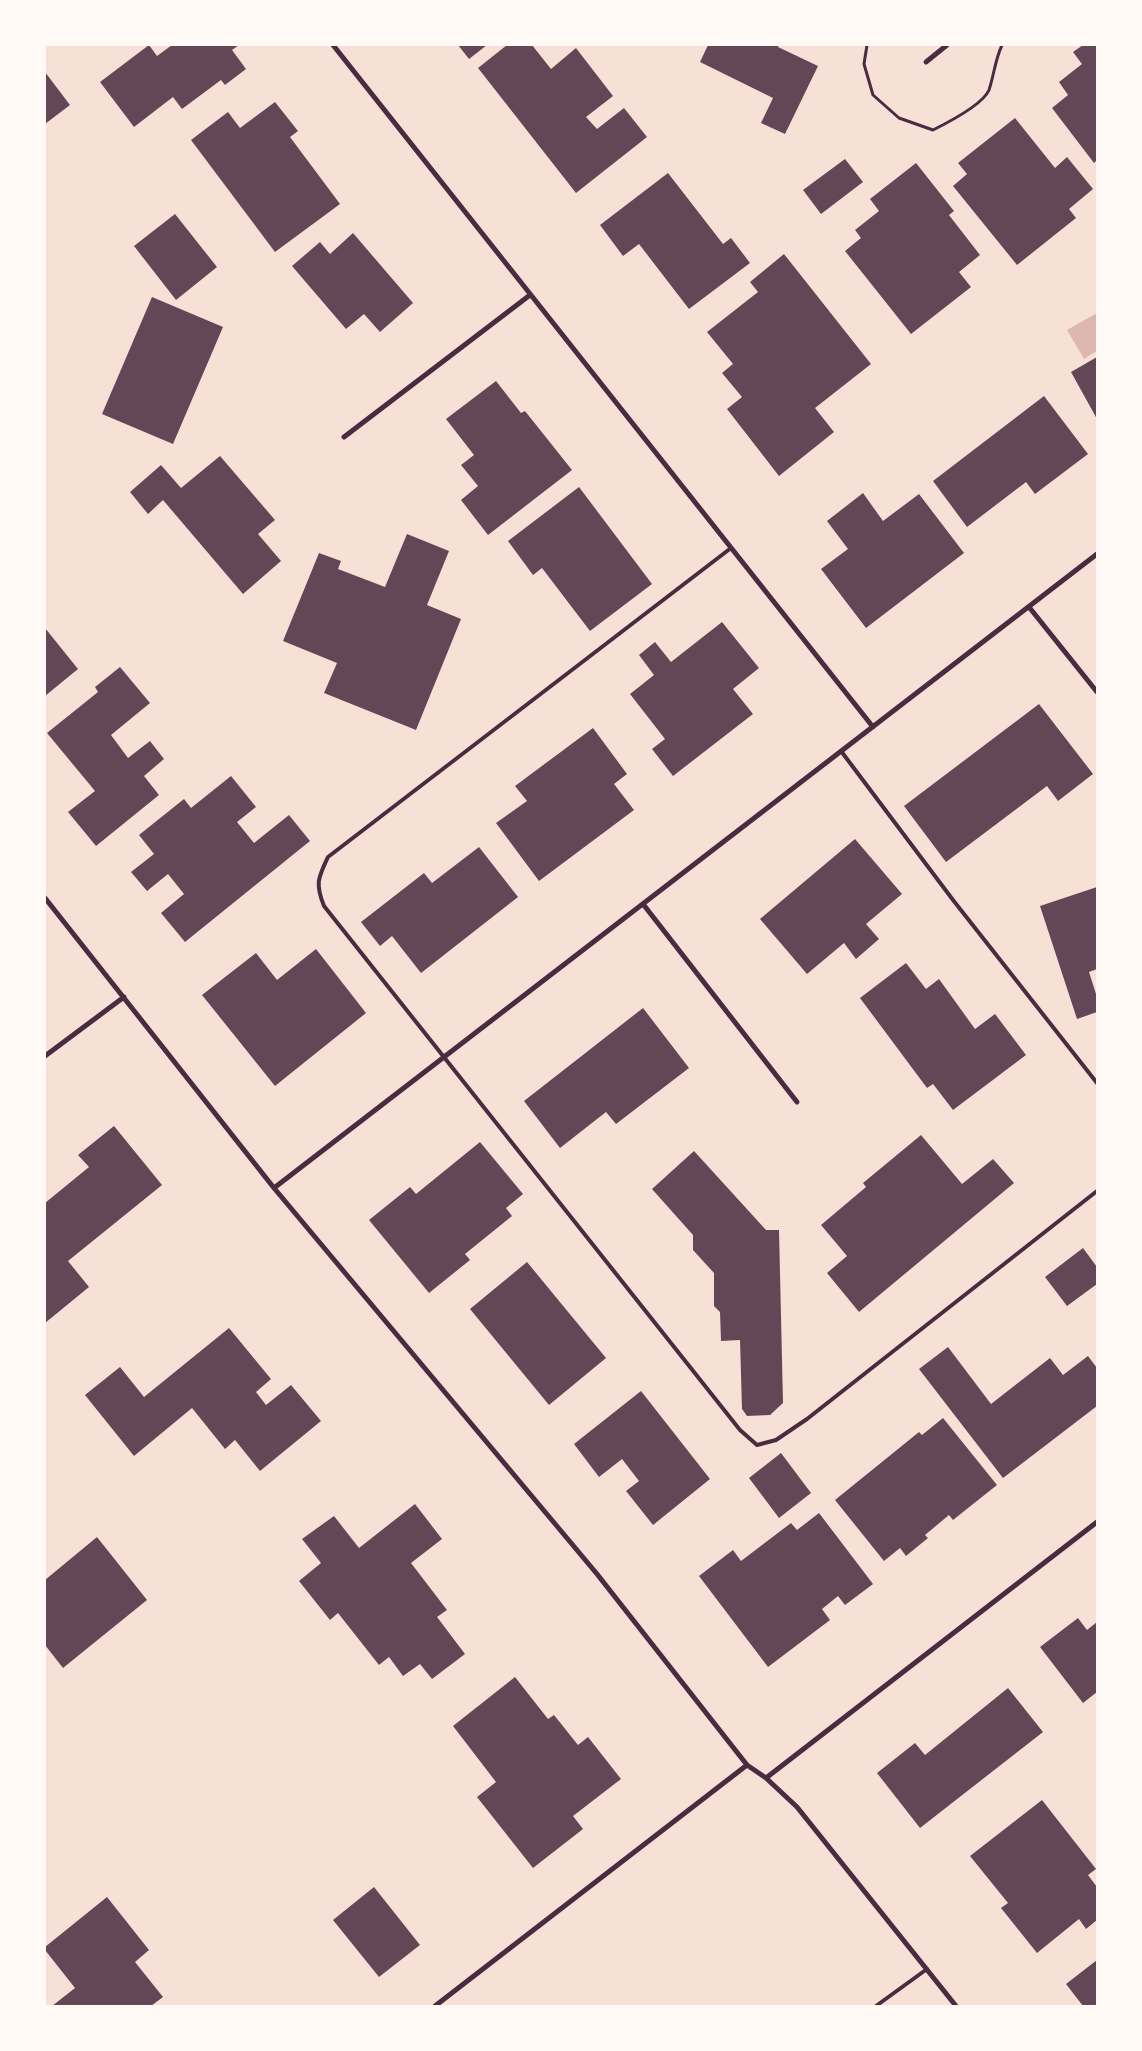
<!DOCTYPE html>
<style>
body{margin:0}
#map{position:relative;width:1142px;height:2051px;overflow:hidden;background:#f7e1d7;font-family:"Nunito Sans",sans-serif}
canvas{display:block}
.frame{position:absolute;inset:0;border:46px solid #fffaf5;pointer-events:none}
</style>
<div id="map">
<canvas width="1142" height="2051"></canvas>
<div class="frame"></div>
</div>
<script>
const ctx = document.querySelector('canvas').getContext('2d');
ctx.lineJoin = 'round';
function paint(path, color) { ctx.fillStyle = color; ctx.fill(path, 'evenodd'); }
function trace(path, color, width, dash) { ctx.strokeStyle = color; ctx.lineWidth = width; ctx.lineCap = dash ? 'butt' : 'round'; ctx.setLineDash(dash || []); ctx.stroke(path); }
const water = new Path2D(`
 M1097 313V351L1084 359 1067 330Z`);
const building = new Path2D(`
 M149 45 157 56 172 45H239L232 50 246 69 225 85 221 80 182 109 173 97 134 127 100 82Z
 M458 45H487L469 59Z
 M507 45H532L551 69 576 48 613 96 586 117 597 129 624 108 647 137 576 193 478 68Z
 M708 45H779L778 47 818 66 785 134 761 123 773 98 700 62Z
 M1083 45H1097V160L1094 163 1052 108 1068 95 1059 82 1082 64 1073 52Z
 M45 72 70 105 45 124Z
 M275 102 298 131 290 137 340 204 275 252 191 140 228 112 240 128Z
 M1015 118 1055 168 1067 157 1093 189 1069 209 1076 218 1017 265 953 186 967 174 958 163Z
 M845 159 863 182 821 214 803 190Z
 M916 163 954 211 949 215 980 255 959 272 971 287 911 334 845 251 861 238 855 230 879 211 870 199Z
 M668 173 723 244 731 238 750 263 689 309 639 244 623 256 600 225Z
 M175 214 217 267 176 300 134 246Z
 M353 233 413 303 380 332 364 314 346 329 292 266 320 242 330 254Z
 M784 254 871 364 815 408 834 432 779 476 727 409 742 397 722 373 733 364 707 332 758 292 750 282Z
 M152 297 223 327 173 444 102 414Z
 M1097 357V419L1071 372Z
 M496 381 521 413 525 411 572 470 488 535 461 500 478 486 461 465 474 455 446 419Z
 M1044 396 1088 454 1035 494 1026 482 967 527 933 481Z
 M220 456 275 520 258 534 281 561 243 594 163 500 148 514 130 492 161 465 181 488Z
 M579 487 652 584 590 631 542 568 533 575 508 541Z
 M863 493 883 521 919 494 964 553 866 628 821 569 848 549 827 521Z
 M407 534 449 551 427 605 461 619 416 730 324 693 337 663 283 641 319 553 341 561 338 569 385 587Z
 M722 622 759 668 733 689 753 714 673 776 652 749 665 739 630 694 654 675 639 655 655 642 671 662Z
 M45 628 78 669 45 696Z
 M120 667 150 703 111 735 128 758 150 741 164 759 144 776 159 795 96 846 68 812 95 791 47 733 98 692 95 687Z
 M1039 704 1093 774 1058 801 1047 786 946 862 904 806Z
 M593 728 627 774 614 784 634 810 539 881 496 823 527 801 515 786Z
 M231 776 256 807 237 822 254 843 289 815 310 841 185 942 161 913 184 894 168 874 147 891 131 872 154 854 139 835 184 799 191 808Z
 M855 839 902 894 866 924 879 939 856 959 844 943 807 974 760 919Z
 M479 847 518 897 421 973 392 936 380 946 361 922 424 873 432 883Z
 M1097 887V969L1089 972 1097 997V1012L1077 1019 1040 906Z
 M316 949 366 1013 275 1086 202 995 256 953 277 980Z
 M906 963 926 989 939 979 975 1029 995 1014 1026 1055 953 1110 933 1084 927 1088 860 998Z
 M643 1008 689 1068 616 1124 606 1112 560 1148 524 1101Z
 M114 1126 162 1185 68 1261 89 1287 45 1323V1203L89 1167 78 1155Z
 M921 1135 962 1184 993 1159 1014 1183 859 1312 827 1273 847 1256 821 1225 866 1187 863 1183Z
 M480 1142 523 1194 506 1208 512 1216 465 1254 470 1260 429 1293 369 1220 410 1187 416 1194Z
 M694 1151 766 1230H779L783 1403 770 1415 747 1416 742 1409 740 1340 721 1341 720 1312 714 1306V1273L693 1250V1235L652 1189Z
 M1083 1248 1097 1267V1284L1067 1306 1045 1277Z
 M527 1262 606 1358 549 1405 470 1309Z
 M229 1328 271 1379 256 1392 266 1405 291 1385 321 1421 260 1471 235 1440 225 1449 192 1408 134 1456 85 1395 120 1367 144 1397Z
 M948 1347 991 1404 1050 1358 1063 1375 1088 1356 1097 1368V1406L1003 1478 919 1369Z
 M641 1391 710 1479 653 1525 626 1491 639 1481 622 1459 599 1477 574 1444Z
 M943 1418 997 1485 953 1520 949 1515 925 1535 928 1538 906 1556 900 1548 884 1561 835 1500 919 1432 922 1435Z
 M781 1453 811 1493 779 1518 749 1478Z
 M415 1504 442 1539 411 1563 447 1610 437 1617 465 1654 432 1679 420 1664 403 1676 389 1657 379 1665 338 1613 330 1620 299 1581 321 1563 302 1539 334 1516 359 1548Z
 M819 1513 873 1584 845 1605 838 1596 822 1609 830 1620 768 1667 699 1576 733 1550 741 1561 791 1523 797 1530Z
 M97 1537 147 1600 63 1668 45 1645V1580Z
 M1078 1618 1087 1630 1097 1622V1692L1083 1703 1040 1647Z
 M515 1677 548 1719 554 1715 578 1745 588 1737 621 1779 573 1816 583 1829 533 1868 477 1797 496 1782 453 1726Z
 M1008 1688 1043 1732 920 1828 877 1773 915 1743 925 1755Z
 M1042 1800 1096 1869 1088 1875 1097 1887V1920L1086 1929 1079 1919 1037 1953 1001 1908 1008 1903 970 1856Z
 M374 1887 420 1945 379 1977 333 1920Z
 M107 1897 149 1950 135 1962 163 1997 151 2006H52L75 1988 45 1950V1947Z
 M1097 1960V2006H1083L1066 1984Z`);
const path = new Path2D(`
 M867 45 864 64 873 95 899 118 933 130C947 123 983 104 989 90 994 75 995 60 1002 45`);
const service = new Path2D(`
 M731 548 328 857C318 878 315 884 324 906L740 1430 757 1445 776 1440 807 1419 1097 1191
 M841 751 953 900 1097 1083
 M876 2006 927 1969`);
const minor = new Path2D(`
 M333 45 873 727
 M926 62 947 45
 M344 437 530 295
 M1029 607 1097 692
 M45 898 274 1188 597 1574 747 1765 766 1778 797 1807 956 2006
 M643 904 797 1102
 M45 1056 124 997
 M274 1188 1097 554
 M766 1778 1097 1522
 M435 2006 747 1765`);
paint(water, '#dcb8b0');
paint(building, '#644757');
trace(path, '#4a2c40', 3);
trace(service, '#4a2c40', 4);
trace(minor, '#4a2c40', 5);
</script>
